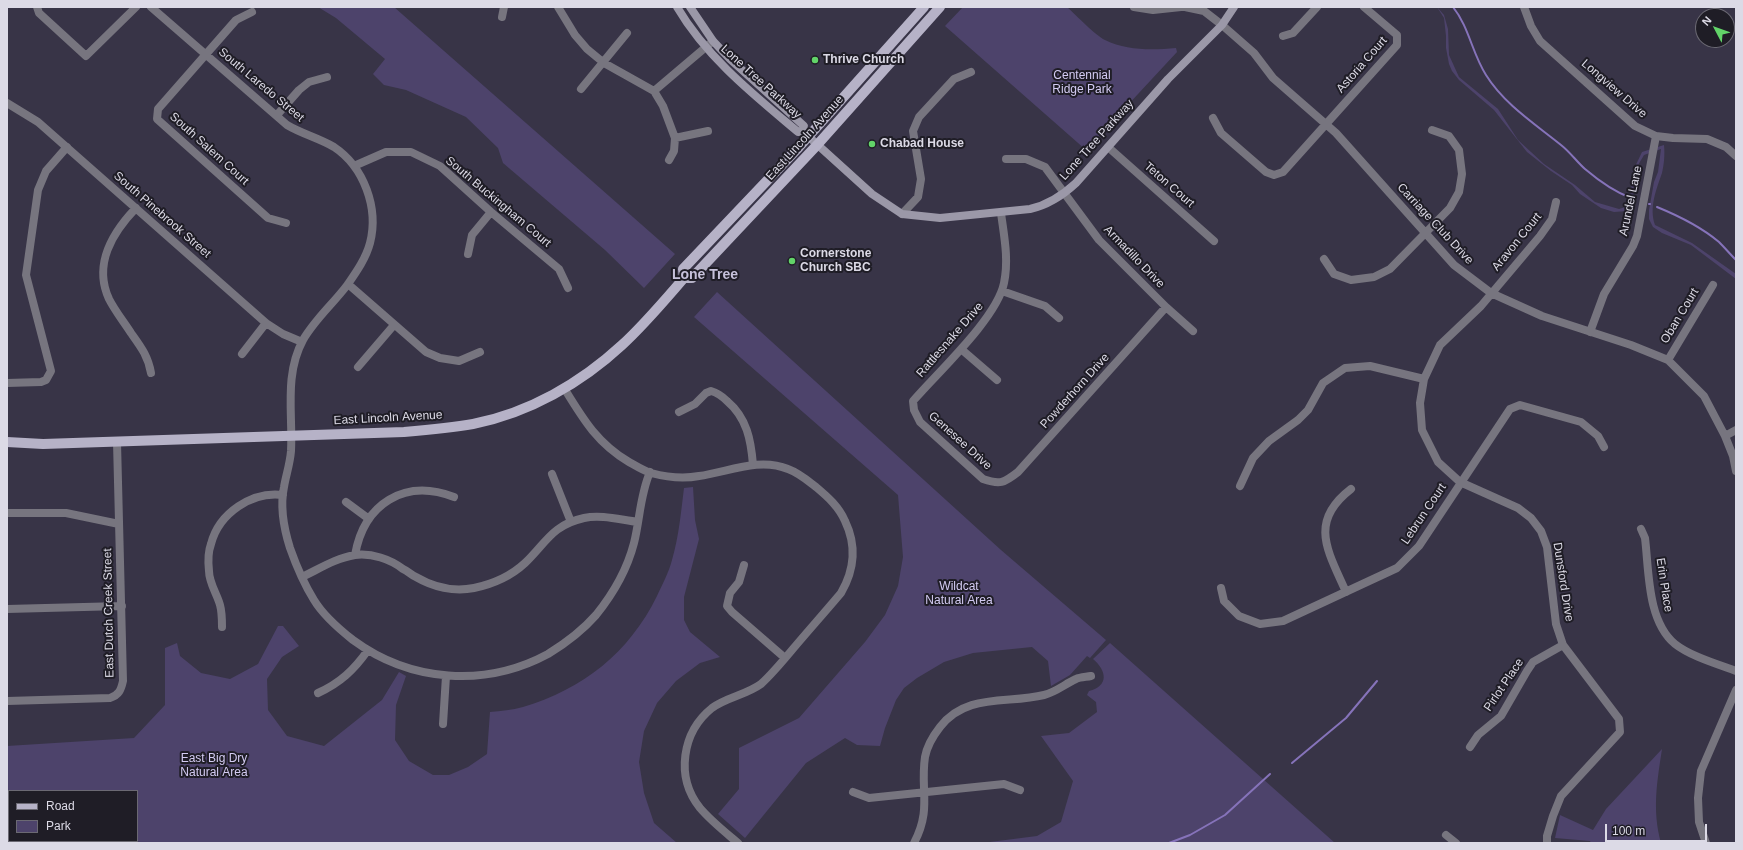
<!DOCTYPE html>
<style>
body{margin:0}
#map{position:relative;width:1743px;height:850px;overflow:hidden;background:#383447;font-family:Helvetica,sans-serif}
canvas{display:block}
.frame{position:absolute;inset:0;border:8px solid #dcdae6;pointer-events:none}
.legend{position:absolute;left:8px;top:790px;width:130px;height:52px;box-sizing:border-box;background:#1f1d26;border:1px solid #6b6973;margin:0;padding:5px 7px;list-style:none;font-size:12px;color:#dcdae6}
.legend li{display:flex;align-items:center;gap:8px;height:20px}
.legend b{width:20px;border:1px solid #6b6973}
.north{position:absolute;left:1695px;top:8px;width:40px;height:40px;box-sizing:border-box;background:#1f1d26;border:1px solid #6b6973;border-radius:50%;rotate:311deg;font-size:11px;font-weight:700;line-height:16px;text-align:center;color:#dcdae6}
.north::after{content:'';display:block;margin:auto;width:14px;height:18px;background:#62d469;clip-path:polygon(50% 0,100% 100%,50% 72%,0 100%)}
.scale{position:absolute;left:1605px;top:824px;width:102px;height:18px;box-sizing:border-box;border:2px solid #dcdae6;border-top:0;padding-left:5px;font-size:12px;line-height:14px;white-space:nowrap;color:#dcdae6;-webkit-text-stroke:3px #1f1d26;paint-order:stroke}
</style>
<div id="map">
<canvas width="1743" height="850"></canvas>
<div class="frame"></div>
<ul class="legend">
<li><b style="height:5px;background:#b6b2c7"></b>Road</li>
<li><b style="height:11px;background:#4d436b"></b>Park</li>
</ul>
<div class="north">N</div>
<div class="scale">100 m</div>
</div>
<script>
const ctx = document.querySelector('canvas').getContext('2d');
ctx.lineJoin = 'round';
function paint(path, color) { ctx.fillStyle = color; ctx.fill(path, 'evenodd'); }
function trace(path, color, width, dash) { ctx.strokeStyle = color; ctx.lineWidth = width; ctx.lineCap = dash ? 'butt' : 'round'; ctx.setLineDash(dash || []); ctx.stroke(path); }
function label(font, color, halo, rows, align = 'center') {
  ctx.font = font + ' Helvetica,sans-serif'; ctx.lineWidth = 4; ctx.setLineDash([]); ctx.textBaseline = 'middle'; ctx.strokeStyle = halo; ctx.fillStyle = color; for (const [text, x, y, turn = 0] of rows) {
    ctx.save(); ctx.translate(x, y); ctx.rotate((+turn || 0) * Math.PI / 180); ctx.textAlign = isNaN(turn) ? turn : align; if (halo) ctx.strokeText(text, 0, 0); ctx.fillText(text, 0, 0); ctx.restore();
  }
}
const green = new Path2D(`
 M318 7H394L675 254 644 288 605 250 503 163 498 148 466 117 406 90 384 85 373 74 385 59 336 18Z
 M963 7H1067C1077 16 1095 35 1105 40 1127 51 1153 50 1176 48L1177 52 1086 150 945 26Z
 M1437 7 1444 15 1448 29 1449 55 1459 77 1498 109 1518 140 1544 164 1575 185 1595 202 1619 209 1629 206 1631 201 1632 173 1642 152 1664 145C1665 154 1664 165 1662 173 1656 190 1649 208 1655 225L1692 243 1736 274V279L1691 245 1662 233 1653 227 1649 219V210L1654 182 1658 172 1661 149 1644 155C1640 162 1635 169 1634 178 1632 193 1637 198 1627 211L1614 212 1601 208 1580 194 1572 185 1551 171 1527 152 1494 110 1459 80 1452 71 1449 64 1446 48V36L1444 18Z
 M717 292 1001 550 1106 640 1090 658 1087 656 1070 675 1051 686 1048 661 1032 647 973 653 944 662 917 678 904 688 896 700 885 728 880 746 857 745 845 738 806 763 745 838 718 814 739 789V748L799 718 865 642 885 615 898 586 903 557 898 495 694 317Z
 M693 487 695 520 699 539 684 597V620L690 632 720 657 700 663 676 681 657 703 644 731 639 762 644 793 654 823 677 843H7V746L134 738 165 705V648L177 643 180 656 201 673 230 679 258 664 278 626H283L299 646 282 657 267 679 268 710 287 736 324 746 382 700 399 672 406 676 396 705 395 740 409 761 433 775H449L468 767 487 754 490 712C501 711 512 710 523 707 583 689 629 653 657 596 662 585 669 572 672 560 679 536 681 512 684 488ZM9 791H137V841H9Z
 M1110 643 1335 843H982L1037 836 1061 822 1073 781 1041 736 1069 733 1097 712 1096 702 1087 695 1089 691C1109 686 1107 671 1093 659Z
 M1662 749C1657 782 1652 810 1661 843H1591L1590 841 1555 838 1560 815 1593 830 1606 809Z`);
const stream = new Path2D(`
 M1453 7C1469 27 1472 53 1486 75 1504 104 1535 124 1561 145 1570 152 1577 162 1585 169 1598 180 1615 192 1631 198
 M1649 204H1650
 M1657 207C1679 216 1700 226 1719 242 1725 248 1730 254 1736 260
 M1292 763 1346 718 1377 681
 M1169 843 1190 835 1225 815 1270 774`);
const street = new Path2D(`
 M37 7 39 13 86 56 136 7
 M151 7 287 125C302 134 319 138 334 147 364 167 379 208 370 243 366 258 357 271 348 284 334 303 315 319 303 340 284 375 293 414 291 451 290 464 286 475 284 487 280 506 284 529 290 548 296 565 304 584 314 600 323 615 339 629 353 640 410 682 485 688 548 654 566 643 582 631 596 615 613 594 627 570 634 543 640 519 640 495 650 472
 M558 7 575 35 587 49 604 63 654 91 663 106 675 138 674 151 669 160
 M1134 7 1153 10 1181 7
 M1185 7 1204 11 1222 25 1254 53 1273 78 1336 133 1454 265 1491 293 1542 316 1631 345 1668 360 1704 396 1725 436 1733 456 1736 471
 M1524 7 1531 26 1540 41 1635 126 1656 136 1673 138 1707 139 1726 147 1736 156
 M252 12 236 20 158 109 157 119 268 218 286 223
 M502 17 504 7
 M1283 36 1293 33 1317 7
 M581 89 627 33
 M654 91 713 41
 M7 103 38 122 266 323 283 334 302 342
 M277 115 299 90 309 82 327 77
 M1213 118 1221 133 1266 172 1274 175 1283 172 1397 45V35L1364 7
 M675 138 708 131
 M1108 147 1214 241
 M1006 159H1026L1045 167 1099 240 1166 307 1193 331
 M354 166 386 152H411L440 166 491 212 559 269 568 288
 M136 208C112 233 93 264 109 299 115 311 124 322 131 333 141 347 148 356 151 373
 M1001 213C1004 236 1009 259 1004 283 997 318 938 372 913 401L914 410 920 422 983 479C1000 485 1004 483 1018 472L1166 307
 M902 214 918 197 921 179 913 131 919 117 954 79 971 72
 M468 254 472 235 491 212
 M1324 259 1334 274 1351 280 1374 277 1390 269 1450 208 1459 192 1462 174 1459 150 1449 136 1432 130
 M348 284 426 352 440 358 459 361 480 352
 M1002 291 1045 306 1059 318
 M1590 332 1604 294 1633 246 1637 236 1656 136
 M961 349 997 380
 M242 354 266 323
 M1668 360 1713 285
 M358 367 394 325
 M7 383 41 382 46 380 51 371 26 275 38 190 46 171 67 147
 M564 388C583 419 597 443 629 462 636 466 644 471 651 473 666 477 684 479 699 476 728 472 759 457 788 469 799 473 807 480 816 487 828 497 839 507 845 521 857 546 855 569 841 593 825 612 808 631 792 650 782 662 772 674 761 684 746 695 727 697 712 708 682 732 675 777 700 808 711 821 725 832 738 843
 M679 412 695 404 706 393 711 391C718 393 722 396 727 401 747 418 751 440 753 465
 M1725 436 1736 430
 M552 474 571 522
 M1240 486 1253 458 1269 441 1298 420 1308 410 1323 383 1345 368 1370 366 1424 379
 M346 502 369 519
 M7 513H66L119 524
 M1641 529 1645 538C1649 570 1647 621 1675 644 1690 656 1717 664 1736 671
 M355 555C364 504 404 478 454 497
 M744 565 739 582 730 593 727 606 732 612 785 658
 M302 577C319 569 336 558 355 555 372 553 390 559 403 569 408 571 411 575 416 577 433 587 454 592 474 588 493 584 511 576 525 563 546 543 552 525 584 518 601 514 621 520 638 522
 M1221 588 1224 601 1239 616 1260 624 1283 621 1397 568 1419 546 1510 409 1520 405 1581 422 1598 436 1604 447
 M1346 592C1328 551 1308 522 1351 489
 M7 609 122 606
 M222 627C222 620 222 612 220 605 217 594 209 583 209 571 208 562 208 552 211 544 219 513 252 491 283 495
 M318 693C340 683 354 670 368 650
 M7 701 110 698C119 695 121 690 123 681L117 442
 M443 724 446 676
 M1470 747 1478 735 1501 716 1527 671 1533 662 1563 645
 M853 792 869 798 1004 784 1020 790
 M1446 835 1456 843
 M914 843C932 809 920 790 925 757 927 746 933 736 940 727 966 693 1007 704 1044 695 1056 692 1065 684 1076 679 1080 677 1086 677 1091 676
 M1547 843V836L1553 816 1561 796 1620 732 1619 719 1563 645 1556 624 1547 547 1541 531 1531 518 1518 508 1460 482 1438 462 1422 430 1420 403 1424 379 1440 345 1481 306 1540 236 1552 219 1556 202
 M1706 843 1699 822 1698 798 1701 771 1736 690`);
const secondary = new Path2D(`
 M677 7C707 58 754 95 798 132L802 131 809 137 872 194 902 214 940 218 1030 209C1048 205 1062 196 1076 183L1168 79 1222 25 1234 7
 M690 7 713 41 730 59 804 126 802 131`);
const primary = new Path2D(`
 M684 278 683 269 799 147 924 7
 M7 442 43 444 404 432C427 430 450 428 473 424 529 413 581 383 622 345 644 325 664 301 684 278H692L818 144 940 7`);
const markers = [
 [815,60,4,"#62d469"],
 [872,144,4,"#62d469"],
 [792,261,4,"#62d469"]
];
const poiNames = [
 ["Thrive Church",823,60],
 ["Chabad House",880,144],
 ["Cornerstone",800,254],
 ["Church SBC",800,268]
];
const streetNames = [
 ["Astoria Court",1362,65,-49],
 ["Lone Tree Parkway",761,82,42],
 ["South Laredo Street",261,85,40],
 ["Longview Drive",1614,89,41],
 ["East Lincoln Avenue",805,138,-48],
 ["Lone Tree Parkway",1097,140,-48],
 ["South Salem Court",209,149,42],
 ["Teton Court",1169,185,41],
 ["Arundel Lane",1631,201,-78],
 ["South Buckingham Court",498,202,40],
 ["South Pinebrook Street",162,215,41],
 ["Carriage Club Drive",1435,224,47],
 ["Aravon Court",1517,242,-51],
 ["Armadillo Drive",1134,257,46],
 ["Oban Court",1680,316,-59],
 ["Rattlesnake Drive",950,340,-49],
 ["Powderhorn Drive",1075,391,-48],
 ["East Lincoln Avenue",388,418,-3],
 ["Genesee Drive",960,441,42],
 ["Lebrun Court",1424,514,-56],
 ["Dunsford Drive",1563,582,81],
 ["Erin Place",1664,585,81],
 ["East Dutch Creek Street",109,613,-91],
 ["Pirlot Place",1504,685,-56]
];
const parkNames = [
 ["Centennial",1082,76],
 ["Ridge Park",1082,90],
 ["Wildcat",959,587],
 ["Natural Area",959,601],
 ["East Big Dry",214,759],
 ["Natural Area",214,773]
];
const quarterNames = [
 ["Lone Tree",705,275]
];
paint(green, '#4d436b');
trace(stream, '#8673ba', 2);
trace(street, '#77757f', 8);
trace(secondary, '#9b98a8', 8);
trace(primary, '#b6b2c7', 10);
for (const [x, y, r, color] of markers) { const dot = new Path2D(); dot.arc(x, y, r, 0, 2 * Math.PI); ctx.fillStyle = color; ctx.fill(dot); trace(dot, '#1f1d26', 1.5); }
label('bold 12px', '#dcdae6', '#1f1d26', poiNames, 'left');
label('12px', '#dcdae6', '#1f1d26', streetNames);
label('12px', '#d3cbf2', '#1f1d26', parkNames);
label('bold 14px', '#c6c1da', '#1f1d26', quarterNames);
</script>
